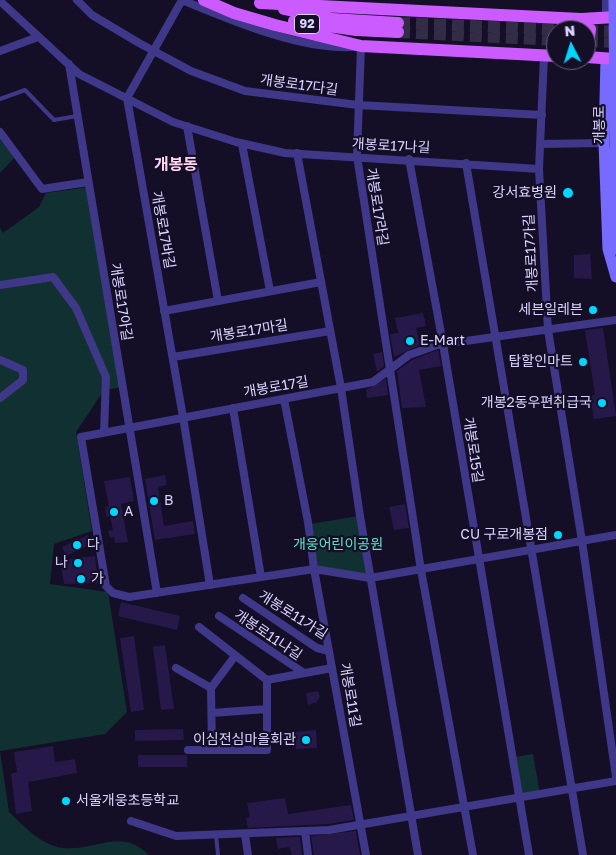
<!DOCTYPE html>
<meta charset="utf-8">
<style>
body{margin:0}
#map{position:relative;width:616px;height:855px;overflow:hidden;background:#140e27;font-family:"Golos Text",sans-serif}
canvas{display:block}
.north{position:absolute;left:546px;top:20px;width:50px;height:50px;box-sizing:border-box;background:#140e27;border:1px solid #645d7d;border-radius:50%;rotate:355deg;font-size:14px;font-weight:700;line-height:20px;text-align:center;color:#dbd4ff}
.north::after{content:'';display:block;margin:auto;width:18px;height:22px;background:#00d7ff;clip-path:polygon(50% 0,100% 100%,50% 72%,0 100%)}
</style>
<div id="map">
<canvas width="616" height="855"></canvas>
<div class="north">N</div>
</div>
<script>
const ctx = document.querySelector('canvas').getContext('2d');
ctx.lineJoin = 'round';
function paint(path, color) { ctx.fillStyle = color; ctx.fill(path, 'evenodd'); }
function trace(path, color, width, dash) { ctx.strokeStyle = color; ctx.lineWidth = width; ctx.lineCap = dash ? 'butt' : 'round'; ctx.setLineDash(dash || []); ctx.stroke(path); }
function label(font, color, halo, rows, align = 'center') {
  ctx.font = font + ' "Golos Text","Noto Sans KR",sans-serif'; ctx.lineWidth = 4.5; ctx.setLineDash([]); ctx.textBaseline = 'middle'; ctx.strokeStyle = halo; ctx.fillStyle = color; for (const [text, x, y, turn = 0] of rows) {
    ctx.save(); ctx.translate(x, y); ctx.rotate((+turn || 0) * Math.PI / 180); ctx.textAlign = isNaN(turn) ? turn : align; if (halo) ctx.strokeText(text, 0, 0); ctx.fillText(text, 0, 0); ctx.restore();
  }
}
const green = new Path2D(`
 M0 139 15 157 0 173Z
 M89 187 122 387 104 390 76 432 92 531 54 544 50 584 108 592 127 712 105 734 0 751V228L3 233 39 207 46 193Z
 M358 516 368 575 316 566 311 524Z
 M0 751 9 812C25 827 42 846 64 848 97 851 121 827 149 855H0Z
 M533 754 540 794 522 797 515 757Z`);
const building = new Path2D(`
 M590 254 592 279 574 278V255Z
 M423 313 426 326 416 328 420 345 394 357 390 334 398 333 395 318Z
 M603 328 616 416 594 419 590 396 595 395 585 330Z
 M438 350 441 366 419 370 426 407 402 408 397 371 412 360Z
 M382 352 384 366 377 372 373 354Z
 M386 379 388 395 367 398 366 390Z
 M165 475 167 485 158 487 164 526 193 521 195 534 155 540 145 479Z
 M130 477 134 501 121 504 128 542 115 543 114 537 110 538 108 531 113 530 110 516 106 517 105 507H109L104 481Z
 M405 504 409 528 394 530 389 507Z
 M88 535 92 543 66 556 62 547Z
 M95 556 98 583 64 584 60 560Z
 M121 602 180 616 177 630 118 616Z
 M134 636 144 710 131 712 120 638Z
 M165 645 174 709 161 710 153 647Z
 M318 691 320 697 317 702 308 705 306 693Z
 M183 729 184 740 135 741V730Z
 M316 730 317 748 296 749 294 732Z
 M53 746 55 762 75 759 77 773 28 782 32 811 16 814 11 774 17 772 14 752Z
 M138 755H187V767H138Z
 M285 798 288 814 351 805 354 820 328 824 248 828 246 818 250 817 247 803Z
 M356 831 360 855H314L311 836Z
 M300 837 302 855H292L289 847 278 849 276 838Z`);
const primaryTunnel = new Path2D(`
 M398 23 563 30
 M586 31 616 32
 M398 32 556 40
 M586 41 616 42`);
const lane = new Path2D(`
 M0 99 25 90 54 120 77 116
 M216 835 218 855`);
const street = new Path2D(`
 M77 0 92 15 139 43 191 71 245 91 358 105 542 115
 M182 0C230 20 309 54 361 46L357 156 421 570 473 855
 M182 0 127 98 183 417 210 585
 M606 0V18
 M0 1 79 74 173 122 236 142 285 153 539 169
 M0 51 38 37
 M544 56 539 169 548 330 582 541 616 777
 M69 64 157 593
 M187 126 218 301
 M0 132 42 189 88 182
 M242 144 270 291
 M541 144 604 143
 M297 153 341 388 360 516 418 855
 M409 159 443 344 529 855
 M466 163 583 855
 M0 285 53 277 76 308 106 377 104 432
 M164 311 321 282
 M616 320 437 345 409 355 373 382 81 437 106 586 113 593 129 597 314 569 370 578 616 535
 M173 357 330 331
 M0 360 23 370V380L0 398
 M284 399 308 522 314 569 366 855
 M233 408 261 577
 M243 598 317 648 329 651
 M219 616 304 673
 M199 627 267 680
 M176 668 211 688
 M211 688 212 750
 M211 688 235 656
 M212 713 267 709
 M188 750H267V680L332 668
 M131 821 176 836 329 830 616 781
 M305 831 308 855
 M245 834 248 855`);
const secondary = new Path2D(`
 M606 59 604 143 608 249 616 277
 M615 150 616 249`);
const primary = new Path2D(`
 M204 0 234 13 275 25 361 46 556 56
 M260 3 581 19 616 17
 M284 9 332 19 398 23
 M581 19 590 29 588 45 586 47
 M294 21 356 30 398 32
 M586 57 616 59`);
const secondaryBridge = new Path2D(`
 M614 0 615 150`);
const markers = [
 [568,193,6,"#00d7ff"],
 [593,310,5,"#00d7ff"],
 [410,341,5,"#00d7ff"],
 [583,362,5,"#00d7ff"],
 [602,403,5,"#00d7ff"],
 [154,501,5,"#00d7ff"],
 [114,512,5,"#00d7ff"],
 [558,535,5,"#00d7ff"],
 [77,545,5,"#00d7ff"],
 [78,563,5,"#00d7ff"],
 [81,579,5,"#00d7ff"],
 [306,740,5,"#00d7ff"],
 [66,801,5,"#00d7ff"]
];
const shields = [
 [307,24,25]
];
const shieldNames = [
 ["92",307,24]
];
const streetNames = [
 ["개봉로17다길",299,85,8],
 ["개봉로",600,125,-90],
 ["개봉로17나길",391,146,3],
 ["개봉로17라길",377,207,81],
 ["개봉로17바길",163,230,80],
 ["개봉로17가길",531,253,-93],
 ["개봉로17아길",121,302,81],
 ["개봉로17마길",249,331,-9],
 ["개봉로17길",276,387,-10],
 ["개봉로15길",473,450,81],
 ["개봉로11가길",293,615,32],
 ["개봉로11나길",268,635,34],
 ["개봉로11길",350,695,80]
];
const poiNames = [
 ["강서효병원",557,193],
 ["세븐일레븐",583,310],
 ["E-Mart",420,341,"left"],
 ["탑할인마트",573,362],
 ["개봉2동우편취급국",592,403],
 ["B",164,501,"left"],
 ["A",124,512,"left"],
 ["CU 구로개봉점",548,535],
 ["다",87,545,"left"],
 ["나",68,563],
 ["가",91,579,"left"],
 ["이심전심마을회관",296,740],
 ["서울개웅초등학교",76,801,"left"]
];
const parkNames = [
 ["개웅어린이공원",338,545]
];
const quarterNames = [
 ["개봉동",176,165]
];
paint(green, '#113031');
paint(building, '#261949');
trace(primaryTunnel, '#322c47', 12, [12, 6]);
trace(lane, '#3f3788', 4);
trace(street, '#3f3788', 8);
trace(secondary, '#776bff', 11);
trace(primary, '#cb5bff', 12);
trace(secondaryBridge, '#776bff', 11);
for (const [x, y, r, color] of markers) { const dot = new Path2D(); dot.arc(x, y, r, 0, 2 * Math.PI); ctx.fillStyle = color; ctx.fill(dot); trace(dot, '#140e27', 2); }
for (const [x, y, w] of shields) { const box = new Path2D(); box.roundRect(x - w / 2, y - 9.5, w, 19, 4); ctx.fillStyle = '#140e27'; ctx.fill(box); trace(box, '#dbd4ff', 1); }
label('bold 12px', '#dbd4ff', null, shieldNames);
label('14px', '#dbd4ff', '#140e27', streetNames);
label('14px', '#dbd4ff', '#140e27', poiNames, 'right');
label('14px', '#5ae5ca', '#140e27', parkNames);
label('bold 16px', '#ffd6ee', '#140e27', quarterNames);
</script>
